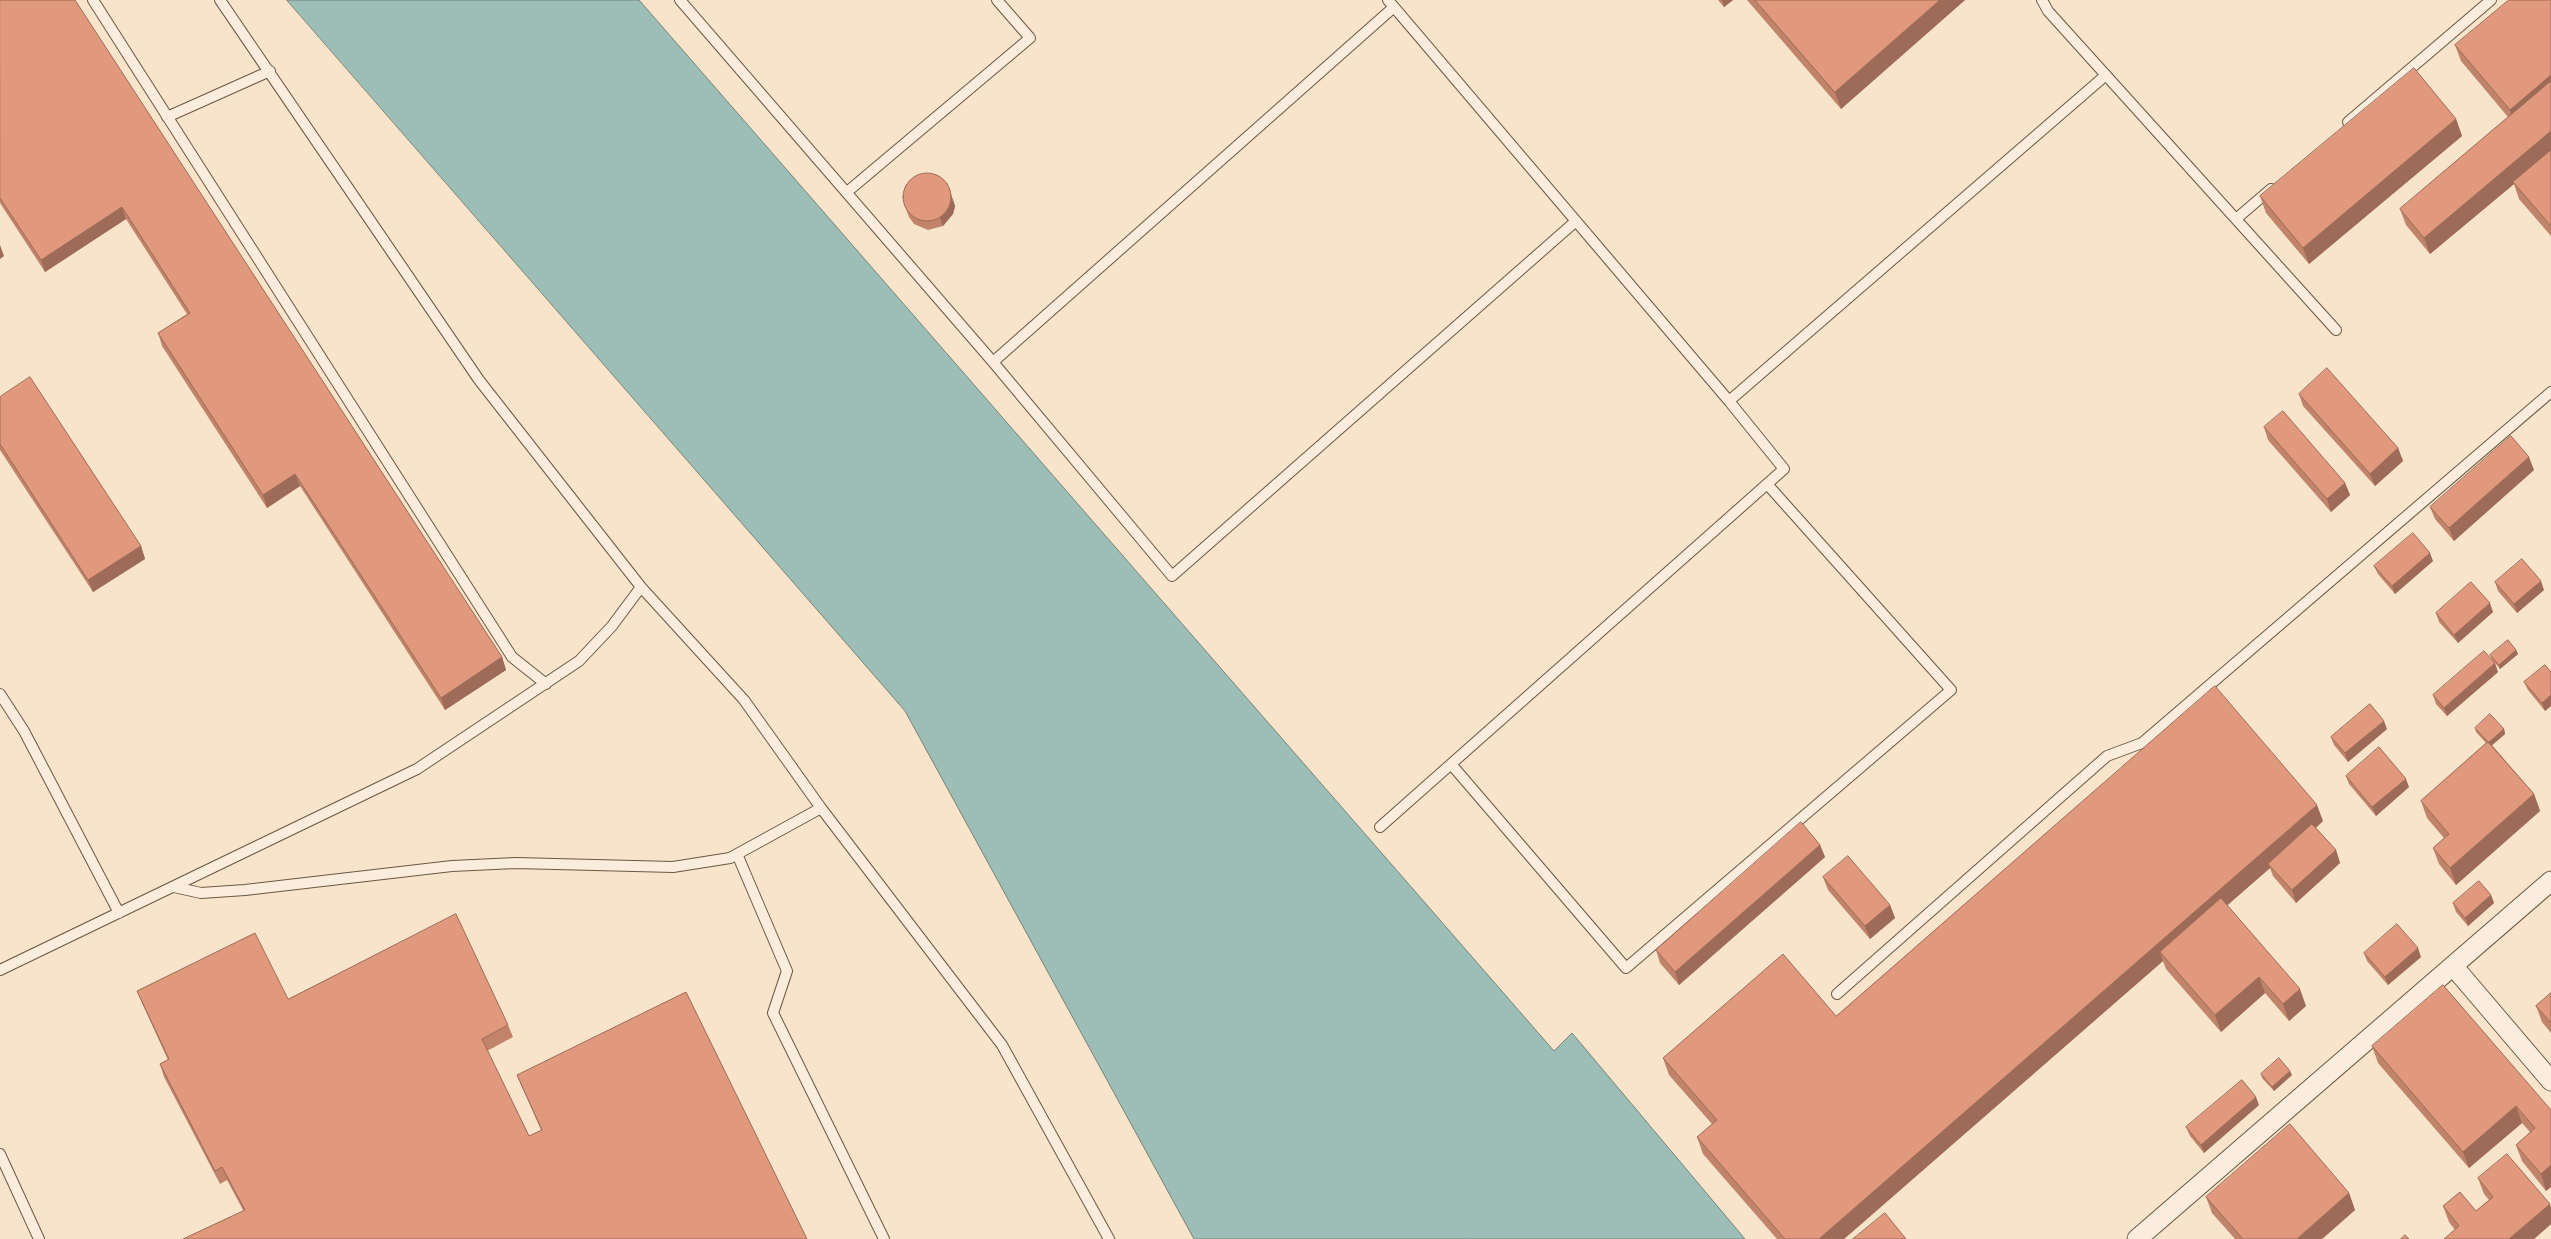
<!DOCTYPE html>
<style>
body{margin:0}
canvas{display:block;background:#f7e4ca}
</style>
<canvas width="2551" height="1239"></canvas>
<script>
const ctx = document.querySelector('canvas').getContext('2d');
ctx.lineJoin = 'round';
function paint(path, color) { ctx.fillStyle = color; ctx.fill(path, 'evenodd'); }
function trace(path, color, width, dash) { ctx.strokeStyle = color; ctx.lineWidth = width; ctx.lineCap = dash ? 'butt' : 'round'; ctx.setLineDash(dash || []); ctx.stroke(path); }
const water = new Path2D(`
 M287 0H639L1554 1051 1572 1033 1745 1239H1194L905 711Z`);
const lane = new Path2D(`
 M93 0 512 657 546 684
 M680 0 993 362 1172 576 1576 221
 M2042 0 2048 11 2336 330
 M167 117 270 71
 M2348 122 2491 0
 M847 192 1030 38 997 0
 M2236 219 2271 189
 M993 362 1394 7
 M1729 401 2106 75
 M641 587 744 700 821 808 1002 1045 1109 1239
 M0 694 24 731 119 913
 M1451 764 1626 968 1951 690 1767 484
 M1380 827 1784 469 1729 401 1388 0
 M737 854 787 971 773 1013 884 1239
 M174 887 201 893 245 890 452 866 516 863 673 867 730 858 821 808
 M0 970 417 769 579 661 612 626 641 587 479 380 220 0
 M1837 994 2107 756 2142 743 2551 392
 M0 1154 39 1239`);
const street = new Path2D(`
 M2454 967 2551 1081
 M2137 1239 2551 881`);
const wall = new Path2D(`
 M0 0 502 657 506 670 445 710 300 486 267 508 162 346 158 333 187 314 126 219 45 272 0 203Z
 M1718 0H1733L1724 7Z
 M1747 0H1965L1841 109Z
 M2551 0V236L2519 199 2514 184 2430 254 2406 225 2400 209 2508 117 2461 61 2455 45Z
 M2456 119 2462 136 2309 264 2266 213 2260 196Z
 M947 183 955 206 953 214 943 226 928 230 914 224 909 217 906 209Z
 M2299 394 2398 448 2403 461 2375 486 2303 406Z
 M0 397 141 546 145 559 93 592 0 450Z
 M2264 427 2345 483 2350 495 2331 512 2268 440Z
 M2534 470 2454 541 2435 519 2430 507Z
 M2433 561 2395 594 2378 574 2374 566Z
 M2495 582 2544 590 2517 613 2498 591Z
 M2493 612 2458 643 2439 622 2436 613Z
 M2516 650 2518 654 2500 669 2492 659 2490 655Z
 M2498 672 2447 716 2436 704 2433 695Z
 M2551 672V706L2545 711 2528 690 2524 682Z
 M2475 728 2504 729 2505 734 2492 745 2534 794 2540 811 2456 885 2439 864 2433 848 2444 838 2427 818 2421 801 2486 743 2476 732Z
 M2387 729 2348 762 2334 745 2331 737Z
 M2346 776 2409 787 2376 816 2349 784Z
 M2323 821 2316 828 2336 850 2340 863 2296 903 2273 876 2270 868 2227 905 2306 1006 2289 1021 2265 993 2221 1032 2166 969 2163 961 1844 1239H1777L1703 1154 1697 1137 1712 1124 1669 1075 1663 1058 1836 1016Z
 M1820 845 1825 857 1679 985 1660 963 1656 950Z
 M1823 877 1890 905 1895 918 1870 939 1828 890Z
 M2491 895 2494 903 2468 926 2456 912 2453 903Z
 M2364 953 2421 957 2388 985 2367 961Z
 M137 991 288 999 508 1025 513 1037 487 1051 529 1136 541 1130 522 1087 517 1075 807 1239 243 1210 227 1180 220 1184 164 1077 160 1064 168 1060 142 1003Z
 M2551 993V1033L2542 1022 2536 1006Z
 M2372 1046 2551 1110V1187L2546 1191 2522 1161 2516 1145 2530 1132 2522 1123 2469 1168 2378 1063Z
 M2261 1074 2292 1075 2274 1091 2262 1078Z
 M2259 1105 2204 1153 2190 1136 2186 1127Z
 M2478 1178 2551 1208V1224L2534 1239H2444L2455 1230 2449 1222 2443 1206 2476 1211 2489 1200 2484 1194Z
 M2349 1193 2355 1210 2322 1239H2235L2212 1213 2206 1197Z`);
const shadedWall = new Path2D(`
 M1722 0H1733L1724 7Z
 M1940 0H1965L1841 109 1835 92Z
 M2551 75V97L2516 127 2510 110Z
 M2456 119 2462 136 2309 264 2303 248Z
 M2551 131V152L2513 182 2514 184 2430 254 2424 238Z
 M947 183 955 206 953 214 943 226 940 218Z
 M122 207 126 219 45 272 41 260Z
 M0 245 4 256 0 259Z
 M2398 448 2403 461 2375 486 2370 474Z
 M2529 457 2534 470 2454 541 2449 528Z
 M295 474 300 486 267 508 263 495Z
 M2345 483 2350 495 2331 512 2327 499Z
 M141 546 145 559 93 592 88 580Z
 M2430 553 2433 561 2395 594 2392 586Z
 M2541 581 2544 590 2517 613 2514 604Z
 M2490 603 2493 612 2458 643 2454 635Z
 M2516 650 2518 654 2500 669 2499 665Z
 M502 657 506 670 445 710 441 698Z
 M2495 663 2498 672 2447 716 2444 708Z
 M2551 695V706L2545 711 2542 703Z
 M2384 721 2387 729 2348 762 2345 753Z
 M2504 729 2505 734 2490 747 2488 743Z
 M2406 779 2409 787 2376 816 2372 807Z
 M2534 794 2540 811 2456 885 2450 868Z
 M2317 805 2323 821 2271 867 2268 864 2270 868 2166 959 2160 952 2163 961 1844 1239H1819Z
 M1820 845 1825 857 1679 985 1675 972Z
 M2336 850 2340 863 2296 903 2292 890Z
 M2491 895 2494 903 2468 926 2465 918Z
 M1890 905 1895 918 1870 939 1865 926Z
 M2418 948 2421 957 2388 985 2385 977Z
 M2259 977 2265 993 2221 1032 2215 1015Z
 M2300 989 2306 1006 2289 1021 2283 1004Z
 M2290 1071 2292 1075 2274 1091 2272 1087Z
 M2256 1097 2259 1105 2204 1153 2201 1145Z
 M2516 1106 2522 1123 2469 1168 2463 1152Z
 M2551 1165V1187L2546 1191 2541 1174Z
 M2349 1193 2355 1210 2322 1239H2297Z
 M2550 1204 2551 1208V1224L2534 1239H2509Z`);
const building = new Path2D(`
 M0 0H75L502 657 441 698 295 474 263 495 158 333 190 313 122 207 41 260 0 198Z
 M1755 0H1940L1835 92Z
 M2509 0H2551V75L2510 110 2455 45Z
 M2414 68 2456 119 2303 248 2260 196Z
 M2551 81V131L2424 238 2400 209Z
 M2551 150V226L2513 182Z
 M903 197a24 24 0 1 1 48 0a24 24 0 1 1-48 0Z
 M2327 368 2398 448 2370 474 2299 394Z
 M30 377 141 546 88 580 0 444V397Z
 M2283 411 2345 483 2327 499 2264 427Z
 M2511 436 2529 457 2449 528 2430 507Z
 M2413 533 2430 553 2392 586 2374 566Z
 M2522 559 2541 581 2514 604 2495 582Z
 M2471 582 2490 603 2454 635 2436 613Z
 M2508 640 2516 650 2499 665 2490 655Z
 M2484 651 2495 663 2444 708 2433 695Z
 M2545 665 2551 672V695L2542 703 2524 682Z
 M2215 686 2317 805 1819 1239H1785L1697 1137 1717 1120 1663 1058 1783 954 1836 1016Z
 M2370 704 2384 721 2345 753 2331 737Z
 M2490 714 2504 729 2489 742H2488L2475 728Z
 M2488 742 2534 794 2450 868 2433 848 2449 834 2421 801Z
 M2379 747 2406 779 2372 807 2346 776Z
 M1801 822 1820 845 1675 972 1656 950Z
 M2312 824 2336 850 2292 890 2268 864Z
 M1848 856 1890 905 1865 926 1823 877Z
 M2479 881 2491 895 2465 918 2453 903Z
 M2221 898 2300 989 2283 1004 2259 977 2215 1015 2160 952Z
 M456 914 508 1025 482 1039 529 1136 542 1130 517 1075 686 992 807 1239H183L245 1210 222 1167 215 1171 160 1064 169 1059 137 991 255 933 288 999Z
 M2397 924 2418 948 2385 977 2364 953Z
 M2443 985 2551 1110V1165L2541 1174 2516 1145 2535 1128 2516 1106 2463 1152 2372 1046Z
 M2551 993V1023L2536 1006Z
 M2279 1058 2290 1071 2272 1087 2261 1074Z
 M2242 1080 2256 1097 2201 1145 2186 1127Z
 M2290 1124 2349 1193 2297 1239H2243L2206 1197Z
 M2507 1154 2550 1204 2509 1239H2444L2459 1226 2443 1206 2460 1192 2476 1211 2493 1197 2478 1178Z
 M1885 1213 1906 1239H1853Z
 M2405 1235 2409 1239H2401Z`);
paint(water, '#9dbeb7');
trace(water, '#778275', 1);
trace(lane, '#6c5841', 12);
trace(street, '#6c5841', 21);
trace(lane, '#faeddd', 10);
trace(street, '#faeddd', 19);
paint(wall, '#c1846b');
paint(shadedWall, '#9d6b57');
paint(building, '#e0997c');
trace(building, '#9d6b57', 1);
</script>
